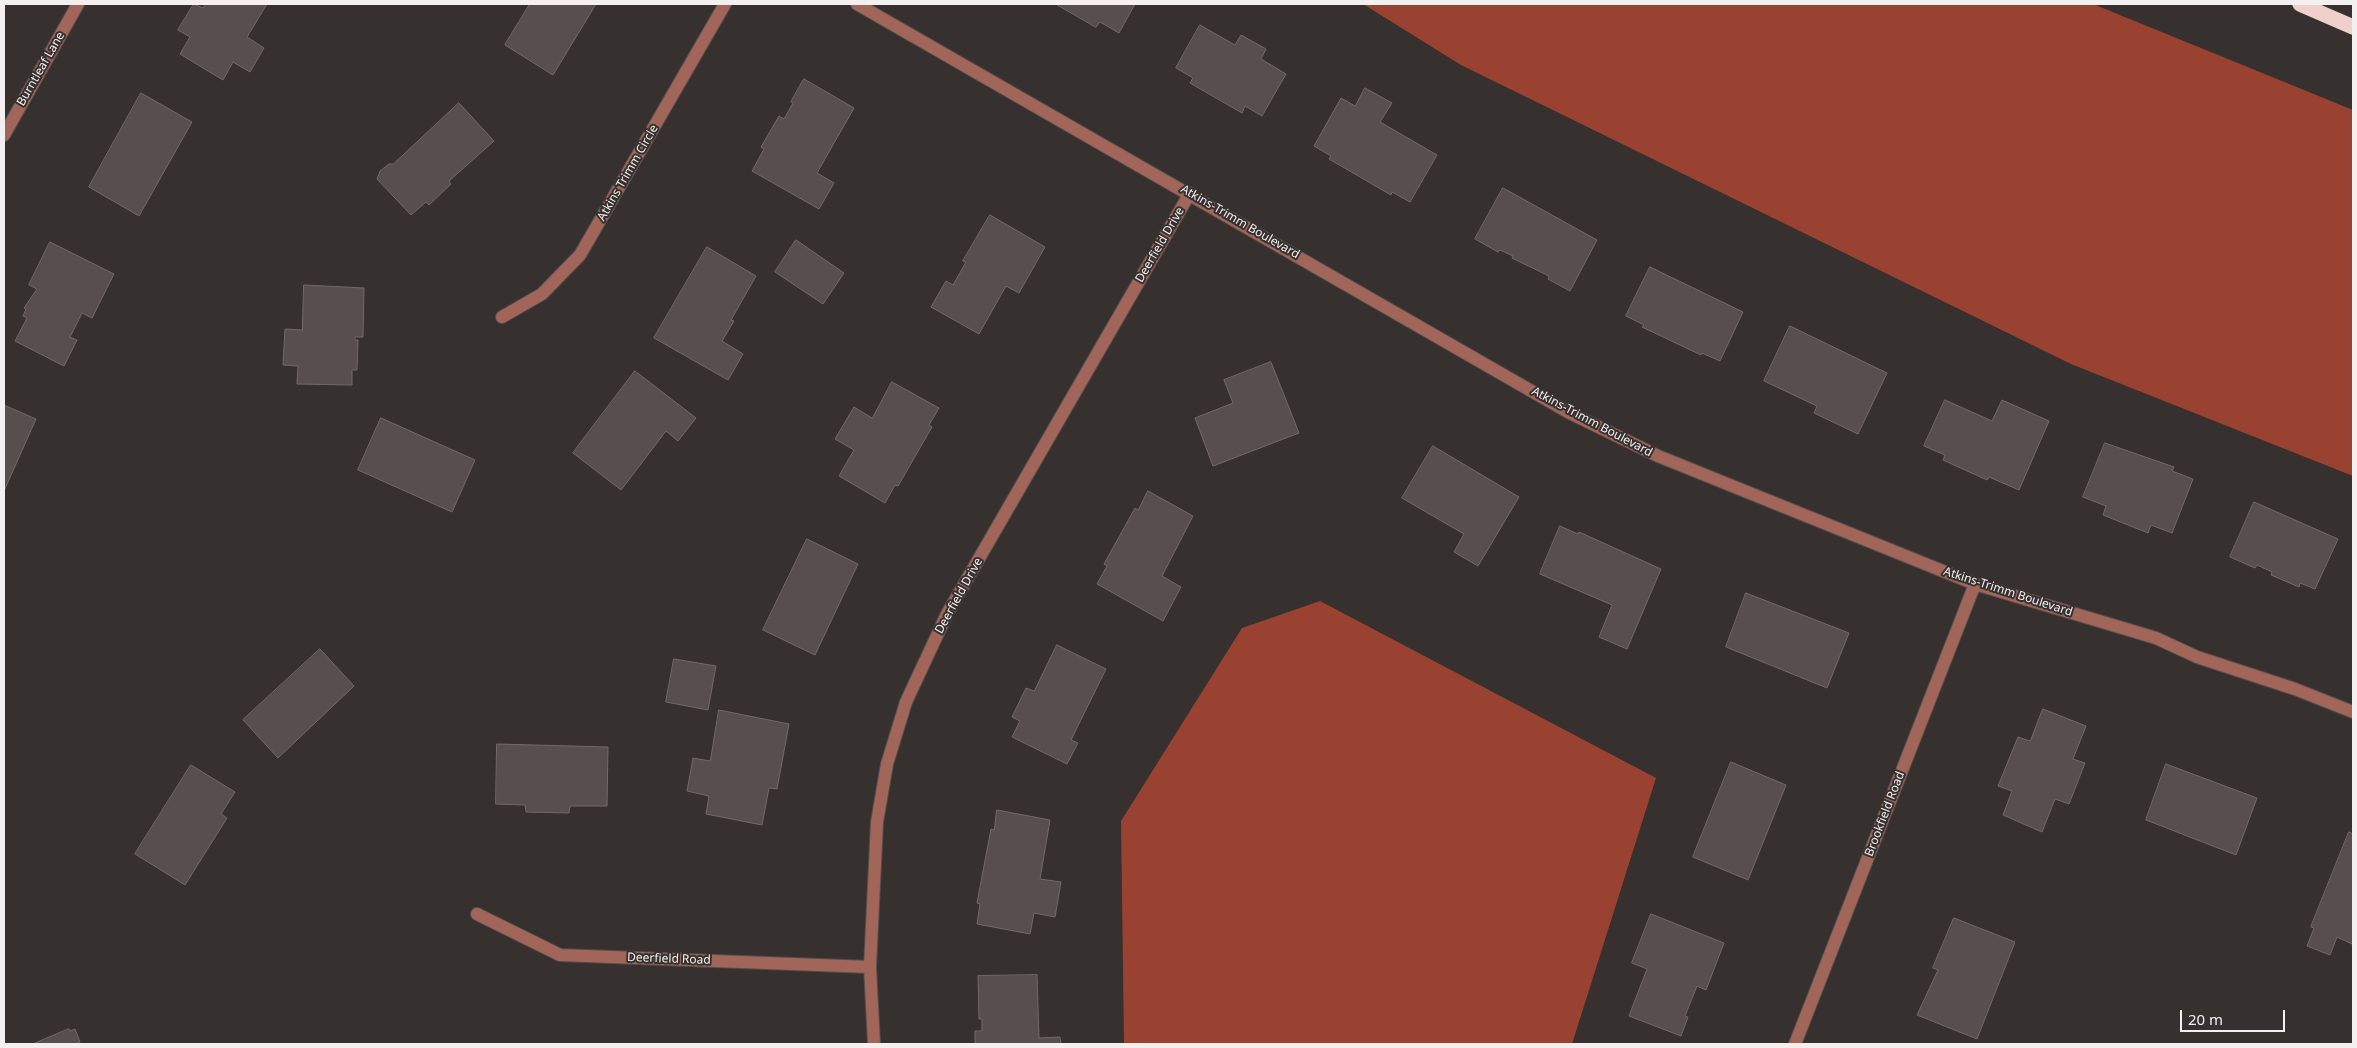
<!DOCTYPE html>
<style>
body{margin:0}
#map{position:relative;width:2357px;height:1048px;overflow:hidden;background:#36302e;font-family:"Noto Sans",sans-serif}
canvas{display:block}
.frame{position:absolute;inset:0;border:5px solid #f4f0ef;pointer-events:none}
.scale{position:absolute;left:2180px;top:1010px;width:105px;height:22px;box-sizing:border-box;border:2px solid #f4f0ef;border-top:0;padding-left:6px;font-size:15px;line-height:18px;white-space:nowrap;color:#f4f0ef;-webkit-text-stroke:4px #36302e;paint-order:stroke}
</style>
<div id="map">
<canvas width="2357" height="1048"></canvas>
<div class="frame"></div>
<div class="scale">20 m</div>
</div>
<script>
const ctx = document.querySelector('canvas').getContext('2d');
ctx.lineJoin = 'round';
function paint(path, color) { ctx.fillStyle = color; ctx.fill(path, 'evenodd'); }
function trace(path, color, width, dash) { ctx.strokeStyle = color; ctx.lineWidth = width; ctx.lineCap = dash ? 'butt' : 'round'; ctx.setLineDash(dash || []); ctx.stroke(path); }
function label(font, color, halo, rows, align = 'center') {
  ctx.font = font + ' "Noto Sans",sans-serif'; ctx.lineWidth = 4; ctx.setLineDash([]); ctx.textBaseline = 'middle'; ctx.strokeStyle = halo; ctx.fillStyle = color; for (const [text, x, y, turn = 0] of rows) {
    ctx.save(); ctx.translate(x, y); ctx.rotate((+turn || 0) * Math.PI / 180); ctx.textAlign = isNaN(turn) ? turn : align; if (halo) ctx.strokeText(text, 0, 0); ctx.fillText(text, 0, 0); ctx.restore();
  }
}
const forest = new Path2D(`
 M1363 4H2093L2353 110V476L2071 364 1461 65Z
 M1320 601 1656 778 1572 1044H1124L1121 821 1242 628Z`);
const building = new Path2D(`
 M194 4 203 8 206 4H267L247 37 264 48 250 72 233 62 223 80 180 54 190 37 178 30Z
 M530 4H596L553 75 505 45Z
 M1056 4H1135L1119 33 1100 22 1096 27Z
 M1200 25 1235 45 1241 35 1266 49 1261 59 1286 74 1262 116 1245 106 1242 113 1190 83 1193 78 1176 68Z
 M804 79 854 108 817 173 834 183 819 209 752 171 764 149 761 147 779 116 784 119 793 103 791 102Z
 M1365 88 1392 103 1380 122 1437 155 1410 202 1392 192 1391 195 1329 159 1331 156 1314 146 1341 98 1355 106Z
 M141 93 192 122 139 216 89 187Z
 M459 103 494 141 449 181 451 184 429 205 426 202 411 215 377 179 380 171 389 164H393Z
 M1503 188 1597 240 1570 291 1548 279 1549 276 1512 258 1513 256 1500 250 1498 252 1475 239Z
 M990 215 1045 247 1019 293 1006 286 979 334 931 307 946 281 953 285 966 262 963 261Z
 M796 240 844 273 823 304 775 272Z
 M50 242 114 274 92 318 82 313 70 337 77 340 64 366 15 341 27 318 23 316 26 309 24 308 37 289 29 285Z
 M707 247 756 276 731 320 734 321 722 341 743 354 728 380 654 338Z
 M1650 267 1743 312 1720 361 1702 353 1701 355 1642 327 1644 325 1626 316Z
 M304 285 364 288 363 337H355V340H358L357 370H352V385L297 384 298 366 283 365 285 329 302 330Z
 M1790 326 1887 373 1858 434 1814 413 1817 406 1764 381Z
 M1271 362 1299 433 1213 466 1195 418 1233 403 1224 380Z
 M635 371 696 418 678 441 666 431 621 490 573 453Z
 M892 382 939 408 929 425 932 427 898 486 895 485 885 503 839 476 854 450 835 439 854 407 872 418Z
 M1945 400 1992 421 2002 400 2049 421 2019 490 1989 477 1987 480 1943 460 1945 455 1924 446Z
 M4 405 36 419 4 491Z
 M381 418 475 460 452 512 358 470Z
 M2105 443 2174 467 2172 471 2193 479 2172 533 2151 525 2148 533 2103 515 2106 506 2083 497Z
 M1433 446 1519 497 1478 566 1454 552 1464 534 1402 498Z
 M1148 491 1193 516 1162 576 1181 587 1163 621 1097 584 1107 566 1104 564 1135 508 1138 510Z
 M2254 502 2338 539 2315 589 2300 583 2299 587 2271 575 2272 572 2257 565 2255 568 2230 557Z
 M1560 526 1578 534 1579 532 1661 569 1627 649 1599 637 1612 605 1540 574Z
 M807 539 858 564 815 655 763 630Z
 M1746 593 1849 633 1827 688 1726 647Z
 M1057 645 1106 669 1071 740 1078 743 1067 764 1012 737 1020 721 1012 717 1026 688 1034 691Z
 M320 649 354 686 278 758 243 720Z
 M674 659 716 666 708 710 666 702Z
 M2043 709 2086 726 2073 759 2085 763 2069 804 2055 799 2042 832 2003 815 2012 791 1998 786 2018 737 2030 741Z
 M719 710 789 724 777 789 769 788 762 825 706 814 709 796 687 791 693 758 710 761Z
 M497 744 608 747 607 806H570L569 813 526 812 525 805 496 804Z
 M1731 762 1786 785 1748 880 1693 857Z
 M2166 764 2257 798 2236 855 2146 820Z
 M191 765 235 792 221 814 227 818 185 885 135 854Z
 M997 810 1050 820 1040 879 1061 882 1055 917 1034 913 1030 934 977 924 980 904 977 903 991 829 994 830Z
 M2349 832 2353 834V941L2352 944 2337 937 2330 955 2307 946 2314 928 2311 927Z
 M1651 914 1724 943 1706 990 1697 986 1685 1016 1688 1017 1681 1036 1629 1016 1647 969 1632 963Z
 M1954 918 2015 942 1977 1039 1917 1015 1938 970 1933 968Z
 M1037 975 1039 1038 1060 1037 1061 1044H975V1031H982V1019H979L978 976Z
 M69 1029 70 1031 75 1029 80 1042 75 1044H33Z`);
const minor = new Path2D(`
 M857 4 1568 412 1658 456 1975 584 2156 638 2197 657 2295 689 2353 712
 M4 135 78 4
 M502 317 542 294 580 255 725 4
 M477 914 560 955 870 967
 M874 1044 870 967 877 822 887 764 906 702 947 614 1190 193
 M1795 1044 1975 584`);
const highway = new Path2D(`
 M2300 4 2353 27`);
const streetNames = [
 ["Burntleaf Lane",41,69,-60],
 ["Atkins Trimm Circle",628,173,-60],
 ["Atkins-Trimm Boulevard",1240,222,30],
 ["Deerfield Drive",1160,245,-60],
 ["Atkins-Trimm Boulevard",1592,422,28],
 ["Atkins-Trimm Boulevard",2008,592,18],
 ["Deerfield Drive",959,596,-61],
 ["Brookfield Road",1885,814,-69],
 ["Deerfield Road",669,959,2]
];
paint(forest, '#9a4232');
paint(building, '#564f4e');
trace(building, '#726a69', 1);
trace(minor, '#544f4d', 14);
trace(highway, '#544f4d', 16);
trace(minor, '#a26559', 12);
trace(highway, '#efd0ca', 15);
label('12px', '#f4f0ef', '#36302e', streetNames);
</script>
